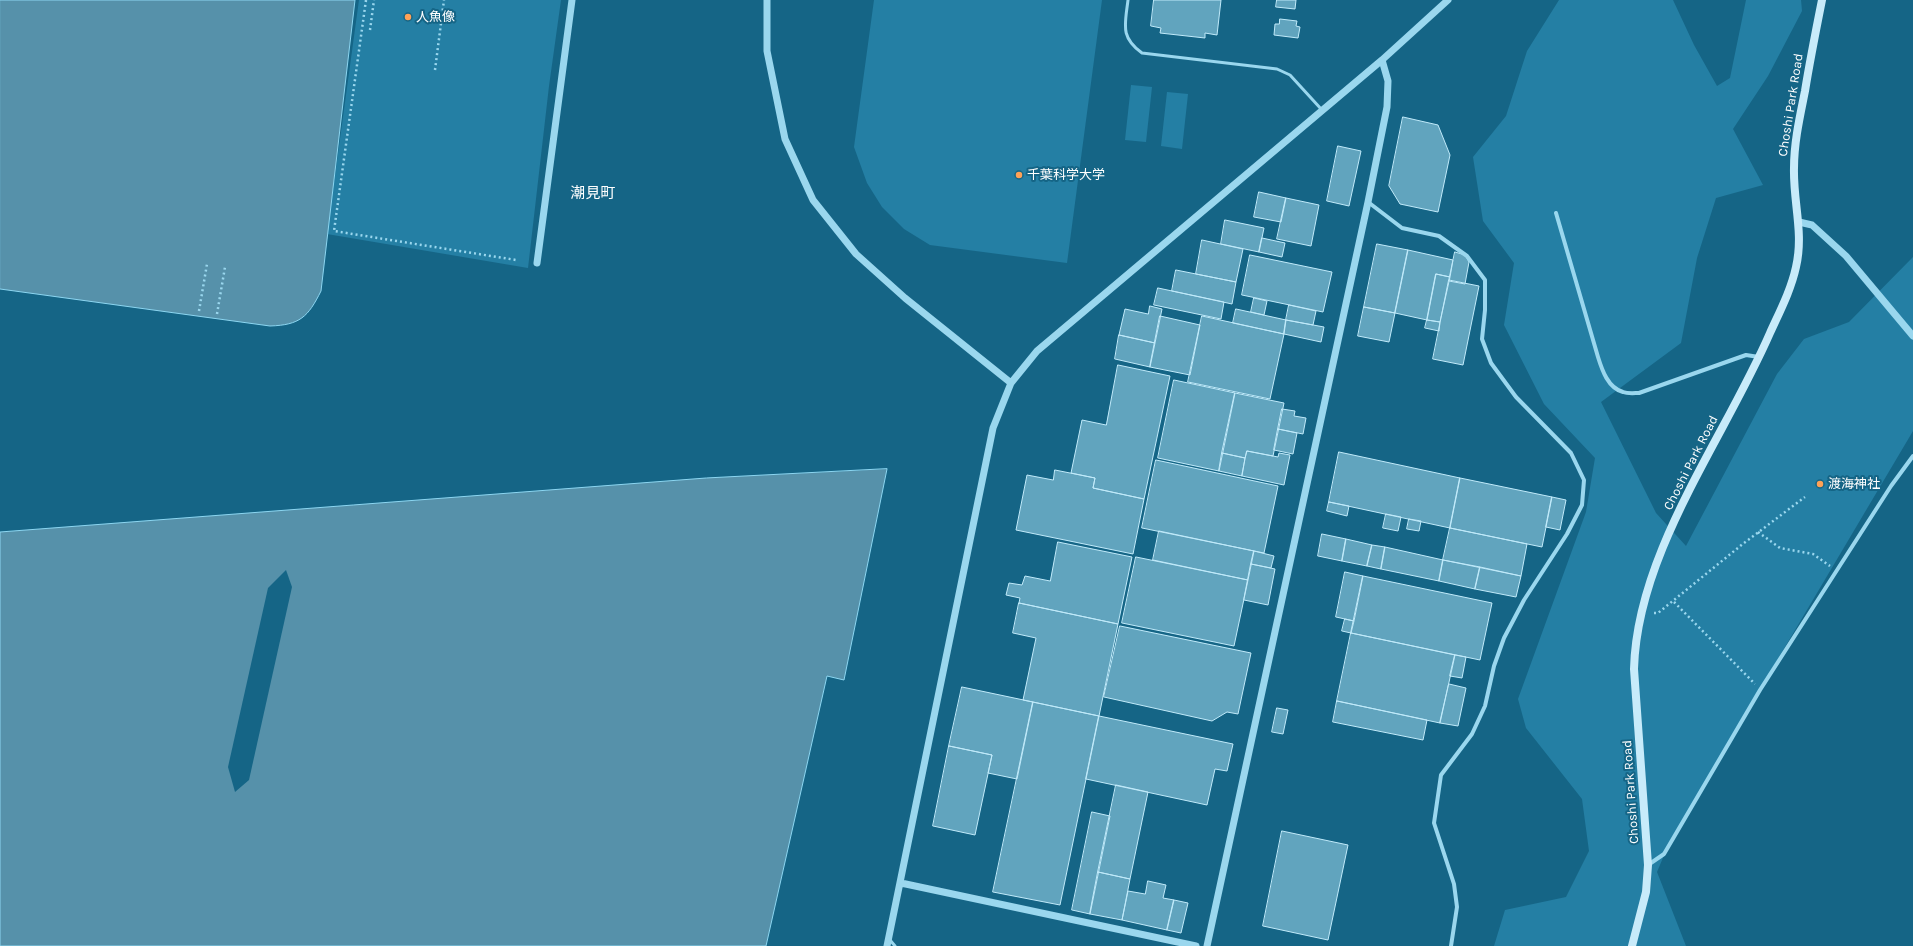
<!DOCTYPE html>
<meta charset="utf-8">
<style>
body{margin:0}
canvas{display:block;background:#156586}
</style>
<canvas width="1913" height="946"></canvas>
<script>
const ctx = document.querySelector('canvas').getContext('2d');
ctx.lineJoin = 'round';
function paint(path, color) { ctx.fillStyle = color; ctx.fill(path, 'evenodd'); }
function trace(path, color, width, dash) { ctx.strokeStyle = color; ctx.lineWidth = width; ctx.lineCap = dash ? 'butt' : 'round'; ctx.setLineDash(dash || []); ctx.stroke(path); }
function label(font, color, halo, rows, align = 'center') {
  ctx.font = font + ' Karla,"Noto Sans JP",sans-serif'; ctx.lineWidth = 4; ctx.setLineDash([]); ctx.textBaseline = 'middle'; ctx.strokeStyle = halo; ctx.fillStyle = color; for (const [text, x, y, turn = 0] of rows) {
    ctx.save(); ctx.translate(x, y); ctx.rotate((+turn || 0) * Math.PI / 180); ctx.textAlign = isNaN(turn) ? turn : align; if (halo) ctx.strokeText(text, 0, 0); ctx.fillText(text, 0, 0); ctx.restore();
  }
}
const green = new Path2D(`
 M359 0H561L549 86 528 268 327 234Z
 M874 0H1102L1067 263 930 245 904 229 882 207 867 183 854 147Z
 M1559 0H1673L1694 45 1717 86 1730 78 1746 0H1801L1802 11 1768 76 1733 129 1763 185 1716 198 1697 258 1681 343 1601 402 1656 513 1686 546 1777 374 1804 339 1849 322 1913 257V431L1670 841 1657 872 1686 946H1494L1505 910 1566 897 1589 851 1582 799 1526 728 1518 699 1586 512 1595 458 1544 404 1504 325 1514 263 1483 221 1473 157 1506 116 1527 51Z
 M1131 85 1152 87 1146 142 1125 140Z
 M1167 92 1188 94 1182 149 1161 146Z`);
const water = new Path2D(`
 M0 0H355L321 291C308 317 300 325 270 326L0 289Z
 M887 469 844 680 827 676 766 946H0V532L706 478Z`);
const pier = new Path2D(`
 M286 570 292 587 249 780 235 792 228 767 268 588Z`);
const building = new Path2D(`
 M1154 0H1221L1217 35 1205 33V38L1160 33 1161 28 1151 26Z
 M1277 0H1296L1295 9 1276 7Z
 M1280 19 1297 21 1296 26 1300 27 1298 38 1274 35 1275 24H1279Z
 M1403 117 1438 125 1450 155 1438 212 1400 204 1389 186Z
 M1338 146 1361 151 1349 206 1327 201Z
 M1259 192 1286 198 1281 222 1254 217Z
 M1286 198 1319 205 1311 246 1277 239Z
 M1225 220 1264 228 1259 252 1221 244Z
 M1262 238 1285 243 1282 257 1259 252Z
 M1202 240 1243 249 1236 282 1196 274Z
 M1377 244 1408 250 1395 313 1364 307Z
 M1408 250 1453 260 1450 277 1436 274 1427 320 1395 313Z
 M1455 252 1465 255 1469 262 1465 284 1449 281Z
 M1250 255 1332 272 1323 312 1242 295Z
 M1176 270 1236 282 1232 304 1172 291Z
 M1436 274 1450 277 1440 322 1427 320Z
 M1449 280 1479 286 1463 365 1433 359Z
 M1158 288 1224 302 1221 319 1154 305Z
 M1254 298 1267 301 1264 315 1251 312Z
 M1289 305 1316 311 1313 325 1286 320Z
 M1150 306 1162 309 1155 343 1119 335 1125 309 1148 314Z
 M1364 307 1395 313 1389 342 1358 336Z
 M1236 309 1286 320 1284 334 1233 323Z
 M1160 316 1200 325 1190 375 1150 367Z
 M1202 316 1284 334 1270 399 1188 382Z
 M1286 320 1324 327 1321 342 1284 334Z
 M1427 320 1440 322 1439 331 1425 328Z
 M1119 335 1155 343 1150 367 1115 359Z
 M1118 365 1170 376 1144 499 1093 488 1095 478 1071 473 1082 420 1106 425Z
 M1174 380 1235 393 1219 471 1158 458Z
 M1235 393 1284 403 1273 456 1247 451 1245 458 1222 453Z
 M1282 409 1295 411 1294 416 1306 418 1303 434 1278 429Z
 M1278 429 1297 433 1293 454 1274 450Z
 M1247 451 1278 457 1279 453 1290 455 1284 485 1242 476Z
 M1339 452 1460 478 1450 528 1329 502Z
 M1222 453 1245 458 1242 476 1219 471Z
 M1156 460 1278 486 1264 553 1142 528Z
 M1055 470 1095 478 1093 488 1144 499 1133 554 1016 530 1027 475 1053 480Z
 M1460 478 1552 497 1542 547 1450 528Z
 M1552 497 1566 500 1560 530 1546 527Z
 M1329 502 1349 506 1347 516 1327 511Z
 M1386 514 1401 517 1398 531 1383 528Z
 M1409 519 1421 521 1419 531 1407 529Z
 M1450 528 1527 544 1521 576 1443 560Z
 M1159 531 1254 551 1248 580 1153 560Z
 M1322 534 1346 539 1342 561 1318 556Z
 M1346 539 1372 545 1367 566 1342 561Z
 M1058 542 1132 557 1118 624 1019 603 1020 598 1006 595 1009 583 1022 585 1025 576 1050 581Z
 M1372 545 1385 547 1381 569 1367 566Z
 M1385 547 1443 560 1439 581 1381 569Z
 M1254 551 1274 556 1271 568 1251 564Z
 M1136 557 1248 580 1234 646 1122 623Z
 M1443 560 1480 567 1475 589 1439 581Z
 M1251 564 1275 569 1268 605 1244 600Z
 M1480 567 1521 576 1516 597 1475 589Z
 M1345 572 1363 576 1354 621 1336 617Z
 M1363 576 1492 603 1480 660 1351 633Z
 M1019 603 1118 624 1099 716 1023 700 1036 638 1013 633Z
 M1345 619 1354 621 1351 633 1342 631Z
 M1120 626 1251 653 1238 714 1227 712 1212 721 1104 697Z
 M1351 633 1455 655 1440 723 1337 701Z
 M1455 655 1466 657 1462 678 1450 676Z
 M1449 684 1466 688 1458 726 1440 723Z
 M962 687 1033 702 1017 779 988 773 992 755 949 746Z
 M1337 701 1427 720 1423 740 1333 722Z
 M1033 702 1099 716 1060 905 993 892Z
 M1277 708 1288 710 1283 734 1272 732Z
 M1099 716 1233 744 1227 771 1215 769 1207 805 1086 779Z
 M949 746 992 755 975 835 933 826Z
 M1116 785 1148 792 1130 879 1098 872Z
 M1092 812 1110 816 1090 914 1072 910Z
 M1282 831 1348 845 1328 940 1263 926Z
 M1098 872 1130 879 1122 920 1090 914Z
 M1148 881 1166 885 1163 898 1174 900 1167 930 1122 920 1128 891 1145 894Z
 M1174 900 1188 903 1181 933 1167 930Z`);
const path = new Path2D(`
 M366 0 334 231 516 260
 M370 30 374 0
 M435 70 444 0
 M199 311 207 264
 M217 314 225 267
 M1758 532 1780 548 1813 554 1830 566
 M1674 602 1755 684
 M1654 613H1658L1744 543 1805 497`);
const service = new Path2D(`
 M1128 0C1125 25 1120 37 1142 53L1277 69 1290 75 1322 110
 M890 940 895 946`);
const minor = new Path2D(`
 M1368 202 1402 228 1439 236 1467 256 1485 280V310L1482 339 1491 363 1516 397 1571 453 1584 480 1582 505 1567 534 1524 600 1504 638 1494 666 1485 706 1472 734 1441 775 1434 823 1454 884 1457 907 1451 946
 M1556 213 1598 357C1602 370 1608 388 1623 392 1628 394 1635 393 1639 393L1746 355 1759 357
 M1648 865 1664 854 1760 690 1891 486 1913 456`);
const tertiary = new Path2D(`
 M767 0V51L785 139 813 200 856 254 905 298 1011 383
 M1799 222 1812 225 1846 256 1913 336
 M537 263 572 0
 M901 883 1196 946
 M887 946 993 428 1011 383 1037 351 1382 60 1448 0
 M1207 946 1368 202 1387 107 1388 81 1382 60`);
const secondary = new Path2D(`
 M1632 946 1646 892 1648 865 1634 669C1637 552 1724 439 1770 333 1780 311 1791 290 1796 267 1804 233 1793 202 1794 168 1794 142 1800 116 1805 91 1810 60 1816 30 1822 0`);
const markers = [
 [408,17,4,"#ffa257"],
 [1019,175,4,"#ffa257"],
 [1820,484,4,"#ffa257"]
];
const poiNames = [
 ["人魚像",416,17],
 ["千葉科学大学",1027,175],
 ["渡海神社",1828,484]
];
const streetNames = [
 ["Choshi Park Road",1791,105,-81],
 ["Choshi Park Road",1691,463,-63],
 ["Choshi Park Road",1631,792,-94]
];
const quarterNames = [
 ["潮見町",593,194]
];
paint(green, '#247fa4');
paint(water, '#5691aa');
trace(water, '#8cd6f1', 1);
paint(pier, '#156586');
paint(building, '#61a4be');
trace(building, '#c0eafa', 1);
trace(path, '#9ad7ee', 2.5, [2, 3]);
trace(service, '#9ad7ee', 3);
trace(minor, '#9ad7ee', 4);
trace(tertiary, '#9ad7ee', 7);
trace(secondary, '#c8ebfa', 8);
for (const [x, y, r, color] of markers) { const dot = new Path2D(); dot.arc(x, y, r, 0, 2 * Math.PI); ctx.fillStyle = color; ctx.fill(dot); trace(dot, '#156586', 1.5); }
label('13px', '#fff', '#156586', poiNames, 'left');
label('13px', '#fff', '#156586', streetNames);
label('15px', '#fff', '#156586', quarterNames);
</script>
